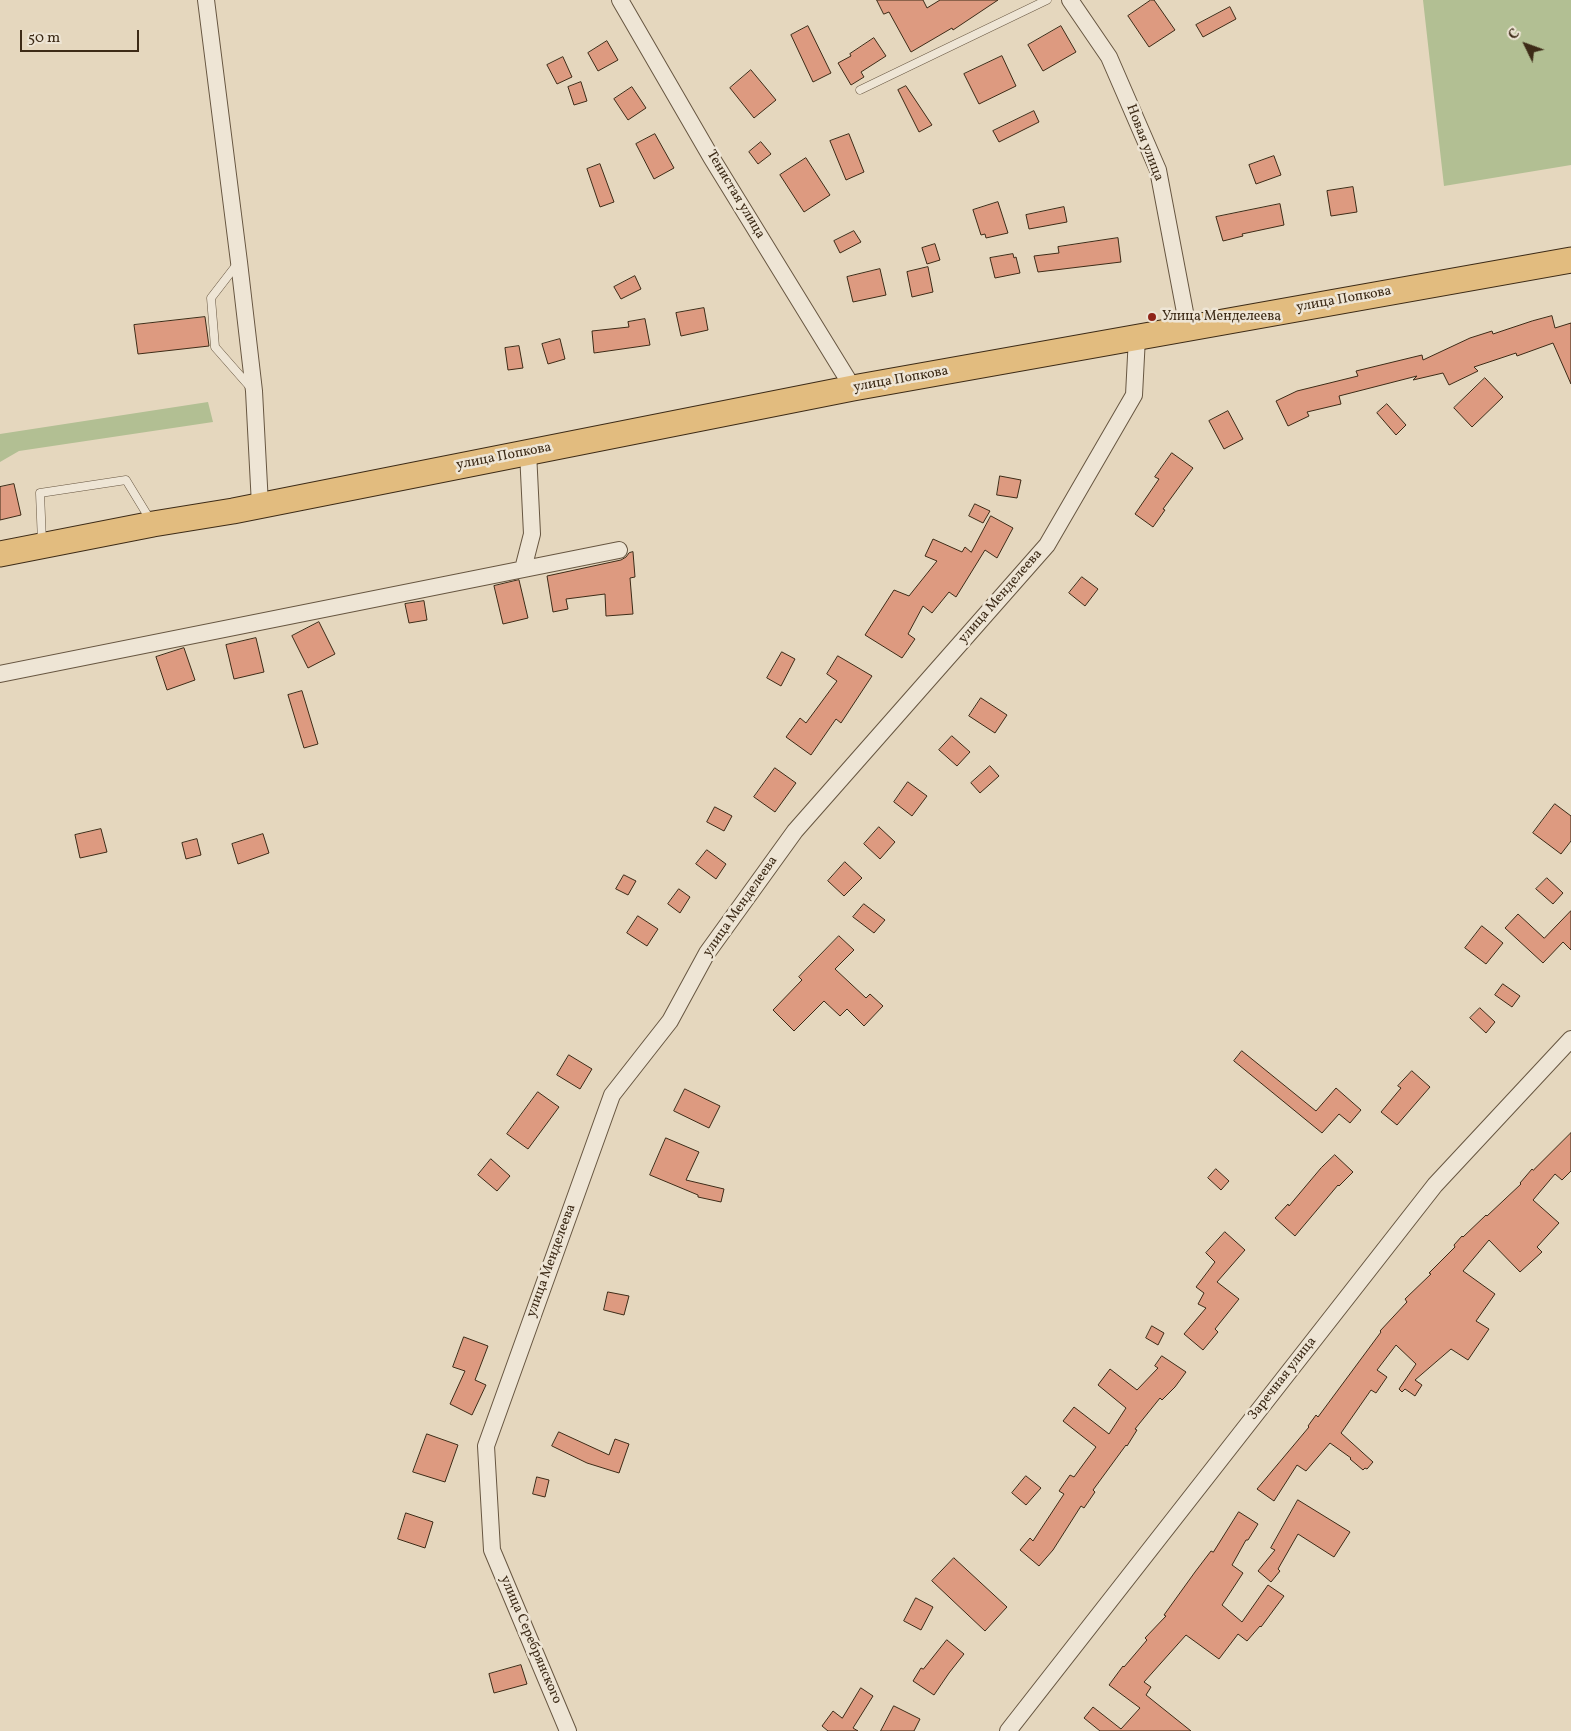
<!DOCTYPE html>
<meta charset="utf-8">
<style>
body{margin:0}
#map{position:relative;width:1571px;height:1731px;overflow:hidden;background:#e5d7be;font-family:Vollkorn,serif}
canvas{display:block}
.north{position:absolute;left:1501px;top:20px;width:50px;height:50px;-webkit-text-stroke:4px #eee5d5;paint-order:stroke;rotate:312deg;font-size:14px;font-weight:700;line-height:20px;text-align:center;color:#3d2b17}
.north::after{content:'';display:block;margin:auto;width:18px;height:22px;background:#3d2b17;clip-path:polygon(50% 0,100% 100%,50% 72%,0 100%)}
.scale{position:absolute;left:20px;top:30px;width:119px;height:22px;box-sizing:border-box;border:2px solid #3d2b17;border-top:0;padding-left:6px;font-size:15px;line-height:18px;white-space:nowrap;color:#3d2b17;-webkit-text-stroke:4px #eee5d5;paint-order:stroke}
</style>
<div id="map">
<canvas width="1571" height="1731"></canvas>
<div class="north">С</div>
<div class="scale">50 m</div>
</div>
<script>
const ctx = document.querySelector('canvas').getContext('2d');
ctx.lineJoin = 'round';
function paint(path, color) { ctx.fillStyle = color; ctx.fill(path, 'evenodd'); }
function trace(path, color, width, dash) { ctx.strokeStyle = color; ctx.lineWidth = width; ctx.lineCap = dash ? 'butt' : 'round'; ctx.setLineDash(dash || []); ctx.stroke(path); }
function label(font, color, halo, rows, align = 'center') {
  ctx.font = font + ' Vollkorn,serif'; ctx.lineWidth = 5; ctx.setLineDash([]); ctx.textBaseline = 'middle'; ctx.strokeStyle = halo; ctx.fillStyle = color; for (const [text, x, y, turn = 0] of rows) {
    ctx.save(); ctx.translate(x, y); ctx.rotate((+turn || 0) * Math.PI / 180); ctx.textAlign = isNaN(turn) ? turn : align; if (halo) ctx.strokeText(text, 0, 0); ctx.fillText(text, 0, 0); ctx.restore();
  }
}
const green = new Path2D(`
 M1423 0H1571V165L1444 186Z
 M208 402 213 422 19 451 0 462V434Z`);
const building = new Path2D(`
 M877 0H923L927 8 940 0H998L953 30 952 28 911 52 889 12 884 14Z
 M1151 0H1154L1175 30 1149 47 1128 16Z
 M1230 7 1236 19 1203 37 1196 25Z
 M808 26 831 73 813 82 791 35Z
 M1061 26 1076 52 1043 71 1028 45Z
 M874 38 886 56 861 72 864 77 851 85 838 63 851 56 850 54Z
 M607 41 618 60 598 71 588 53Z
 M1002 56 1016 86 979 104 964 74Z
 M563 57 572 77 557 84 547 65Z
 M751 70 776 100 754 118 730 88Z
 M581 82 587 101 574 105 568 87Z
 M906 86 932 125 919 132 898 90Z
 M632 87 646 108 628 120 614 99Z
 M1034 111 1039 122 999 142 993 131Z
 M655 134 674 168 654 179 636 144Z
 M849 134 864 172 846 180 830 141Z
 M761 142 771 154 758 164 749 152Z
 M1274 156 1281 175 1256 184 1249 165Z
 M806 158 830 195 804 212 780 175Z
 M600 164 614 202 600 207 587 169Z
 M1353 187 1357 212 1331 216 1327 191Z
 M998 202 1008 233 986 238 985 234 981 235 973 210Z
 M1280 204 1284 225 1242 234 1243 236 1223 241 1216 217Z
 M1064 207 1067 222 1029 229 1026 215Z
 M854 231 861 242 840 253 834 241Z
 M1118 238 1121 262 1038 272 1034 256 1059 253 1058 247Z
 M935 244 940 260 927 264 922 248Z
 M1013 254 1014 258 1016 257 1020 273 995 278 990 258Z
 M928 267 933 292 912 297 907 272Z
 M880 269 886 295 853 302 847 277Z
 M635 276 641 289 621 299 614 287Z
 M704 308 708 330 681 336 676 313Z
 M1552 316 1555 328 1571 323V384L1553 343 1517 356 1516 353 1474 367 1478 371 1449 385 1443 373 1413 380 1417 376 1339 396 1341 404 1307 412 1309 416 1288 426 1276 401 1297 391 1358 376 1356 371 1422 355 1423 360 1470 338 1492 331 1493 334 1532 321Z
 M205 317 209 346 138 354 134 325Z
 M645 319 650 345 594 353 592 331 629 327 628 322Z
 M560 339 565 359 548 364 542 344Z
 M519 346 523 368 508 370 505 348Z
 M1485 378 1503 397 1472 427 1454 408Z
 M1387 404 1406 425 1396 435 1377 413Z
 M1228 411 1243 439 1224 449 1209 421Z
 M1172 453 1193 468 1163 509 1165 510 1153 527 1135 514 1159 479 1155 477Z
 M1000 476 1021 480 1017 498 997 495Z
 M14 484 21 515 0 520V487Z
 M975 504 990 511 983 523 969 516Z
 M991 516 1013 528 997 558 985 550 956 597 949 592 932 613 923 606 908 634 915 639 902 658 865 635 894 590 909 596 937 561 925 556 933 539 962 552 965 547 971 552Z
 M633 552 635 577 630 578 633 614 606 616 605 594 566 599 568 609 553 612 547 576 621 560 626 557 629 553Z
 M1082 577 1098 589 1085 606 1069 593Z
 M519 580 528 618 503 624 494 586Z
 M424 601 427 620 409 623 405 604Z
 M319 622 335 654 308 668 292 636Z
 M256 638 264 672 234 679 226 645Z
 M184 648 195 680 167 690 156 657Z
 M782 652 795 659 781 686 767 678Z
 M838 656 872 676 841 723 836 719 811 755 786 737 800 718 806 723 837 681 827 674Z
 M302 691 318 744 304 748 288 695Z
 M981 698 1007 715 995 733 969 716Z
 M952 736 970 752 957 766 939 750Z
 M990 766 999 776 980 793 971 783Z
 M775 768 796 783 775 812 754 797Z
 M908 782 927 796 912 816 894 802Z
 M1555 804 1571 816V841L1561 854 1533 833Z
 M715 807 732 816 724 831 707 822Z
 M879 827 895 842 880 859 864 844Z
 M101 829 107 852 80 858 75 835Z
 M263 834 269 853 238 864 232 844Z
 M197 839 201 855 186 859 182 843Z
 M707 850 726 864 716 879 696 864Z
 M845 862 862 878 844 896 828 881Z
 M624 875 636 881 628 895 616 889Z
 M1547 878 1563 893 1553 904 1536 889Z
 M679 889 690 897 680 913 668 904Z
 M864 904 885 920 874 933 853 917Z
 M1571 911V950L1563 942 1543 963 1505 928 1518 914 1544 938Z
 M638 916 658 929 647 946 627 933Z
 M1482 926 1503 943 1486 964 1465 948Z
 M839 936 854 950 835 969 866 998 870 994 883 1006 864 1026 847 1009 840 1016 824 1001 794 1031 773 1010 802 980 799 977Z
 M1503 984 1520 996 1512 1007 1495 995Z
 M1480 1008 1495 1022 1486 1033 1470 1018Z
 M1242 1051 1316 1111 1336 1088 1361 1110 1350 1123 1339 1114 1322 1133 1234 1061Z
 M569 1055 592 1069 580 1089 557 1075Z
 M1412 1071 1430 1087 1397 1125 1381 1112 1401 1088 1398 1086Z
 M685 1089 720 1106 709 1128 674 1111Z
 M538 1092 559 1107 528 1149 507 1134Z
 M1571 1133V1171L1562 1180 1555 1174 1533 1200 1559 1223 1537 1247 1542 1252 1520 1272 1489 1240 1463 1271 1495 1294 1476 1321 1489 1329 1468 1360 1451 1349 1415 1380 1422 1385 1415 1396 1405 1389 1402 1392 1399 1389 1416 1364 1396 1345 1377 1370 1387 1377 1376 1393 1371 1390 1341 1433 1373 1462 1367 1469 1365 1468 1363 1470 1350 1459 1351 1458 1330 1443 1306 1471 1297 1465 1274 1501 1257 1489 1309 1427 1308 1426 1316 1415 1318 1417 1381 1332 1380 1331 1407 1302 1405 1299 1431 1274 1429 1273 1455 1247 1454 1245 1462 1236 1463 1237 1486 1215 1487 1216 1521 1184 1520 1183 1532 1169 1533 1170Z
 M666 1138 699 1152 686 1180 724 1189 721 1202 698 1197V1195L650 1175Z
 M1335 1155 1353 1172 1339 1186 1338 1185 1295 1236 1275 1218 1288 1204 1289 1206 1321 1168Z
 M491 1159 510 1176 497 1191 478 1175Z
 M1216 1169 1229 1181 1221 1190 1208 1178Z
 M1225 1232 1245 1250 1217 1282 1239 1299 1215 1329 1218 1332 1203 1350 1184 1334 1206 1308 1198 1304 1204 1293 1196 1287 1215 1262 1206 1253Z
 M608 1292 629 1296 624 1315 604 1310Z
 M1152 1326 1164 1333 1158 1345 1146 1338Z
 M464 1337 488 1346 475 1380 486 1385 472 1415 450 1404 465 1371 453 1367Z
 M1162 1356 1186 1372 1175 1387 1162 1400 1160 1398 1135 1429 1137 1430 1127 1446 1126 1445 1093 1490 1095 1492 1084 1508 1081 1506 1053 1550 1039 1566 1020 1550 1030 1538 1033 1541 1064 1494 1059 1491 1070 1475 1074 1477 1096 1447 1063 1421 1074 1407 1109 1434 1126 1408 1098 1385 1110 1369 1137 1390 1158 1368 1155 1366Z
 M559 1432 609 1455 615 1439 629 1444 619 1473 587 1463 552 1446Z
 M427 1434 458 1445 445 1482 413 1472Z
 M1026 1476 1041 1488 1026 1505 1012 1493Z
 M537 1477 549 1480 545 1497 533 1494Z
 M1298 1500 1350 1532 1334 1557 1298 1534 1278 1569 1280 1571 1271 1582 1258 1571 1275 1550 1271 1548Z
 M1239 1512 1258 1524 1248 1540H1246L1232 1565 1243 1573 1222 1605 1242 1622 1268 1585 1284 1596 1261 1627 1260 1626 1247 1641 1238 1634 1219 1659 1186 1635 1144 1682 1151 1687 1146 1695 1191 1731H1100L1084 1718 1093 1707 1121 1729 1140 1708 1109 1685 1123 1666 1124 1667 1147 1640 1145 1638 1166 1616 1164 1615 1195 1572 1211 1551 1213 1552Z
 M406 1513 433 1522 425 1548 398 1539Z
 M954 1558 1007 1607 985 1631 932 1581Z
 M916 1598 933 1607 921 1630 904 1621Z
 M947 1640 964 1654 949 1673 934 1695 913 1681 921 1668 923 1669Z
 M521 1665 527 1684 494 1693 489 1674Z
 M861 1688 873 1696 853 1728 858 1731H828L822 1726 833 1711 842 1718Z
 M894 1706 920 1719 914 1731H881Z`);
const lane = new Path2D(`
 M860 90 1047 0
 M238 263 211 298 215 347 251 388
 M42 542 40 493 126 480 151 521`);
const street = new Path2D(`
 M206 0 239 262 254 391 260 505
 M620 0 711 157 853 388
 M1070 0 1109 57 1158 170 1188 328
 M523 569 532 534 528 452
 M0 674 619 550
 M568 1731 492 1550 486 1446 612 1095 670 1021 707 953 795 831 1047 545 1134 395 1137 337
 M1008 1731 1435 1185 1571 1039`);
const primary = new Path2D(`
 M0 554 153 524 233 511 853 388 1571 260`);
const markers = [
 [1152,317,5,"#8f2418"]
];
const streetNames = [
 ["Новая улица",1144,143,69],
 ["Тенистая улица",735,195,59],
 ["улица Попкова",1344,300,-10],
 ["улица Попкова",901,380,-10],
 ["улица Попкова",504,457,-11],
 ["улица Менделеева",1001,597,-49],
 ["улица Менделеева",741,907,-55],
 ["улица Менделеева",552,1261,-70],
 ["Заречная улица",1283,1379,-52],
 ["улица Серебрянского",530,1640,67]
];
const poiNames = [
 ["Улица Менделеева",1162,317]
];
paint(green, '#b2bf93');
paint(building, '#dd9a80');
trace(building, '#3d2b17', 1);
trace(lane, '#675641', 9);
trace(street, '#675641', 18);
trace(primary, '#3d2b17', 27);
trace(lane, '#eee5d5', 8);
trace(street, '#eee5d5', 16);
trace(primary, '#e2bc7f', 25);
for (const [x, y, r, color] of markers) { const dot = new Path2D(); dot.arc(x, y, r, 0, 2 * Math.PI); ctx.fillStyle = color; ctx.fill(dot); trace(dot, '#eee5d5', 2); }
label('14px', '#3d2b17', '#eee5d5', streetNames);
label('14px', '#3d2b17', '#eee5d5', poiNames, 'left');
</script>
